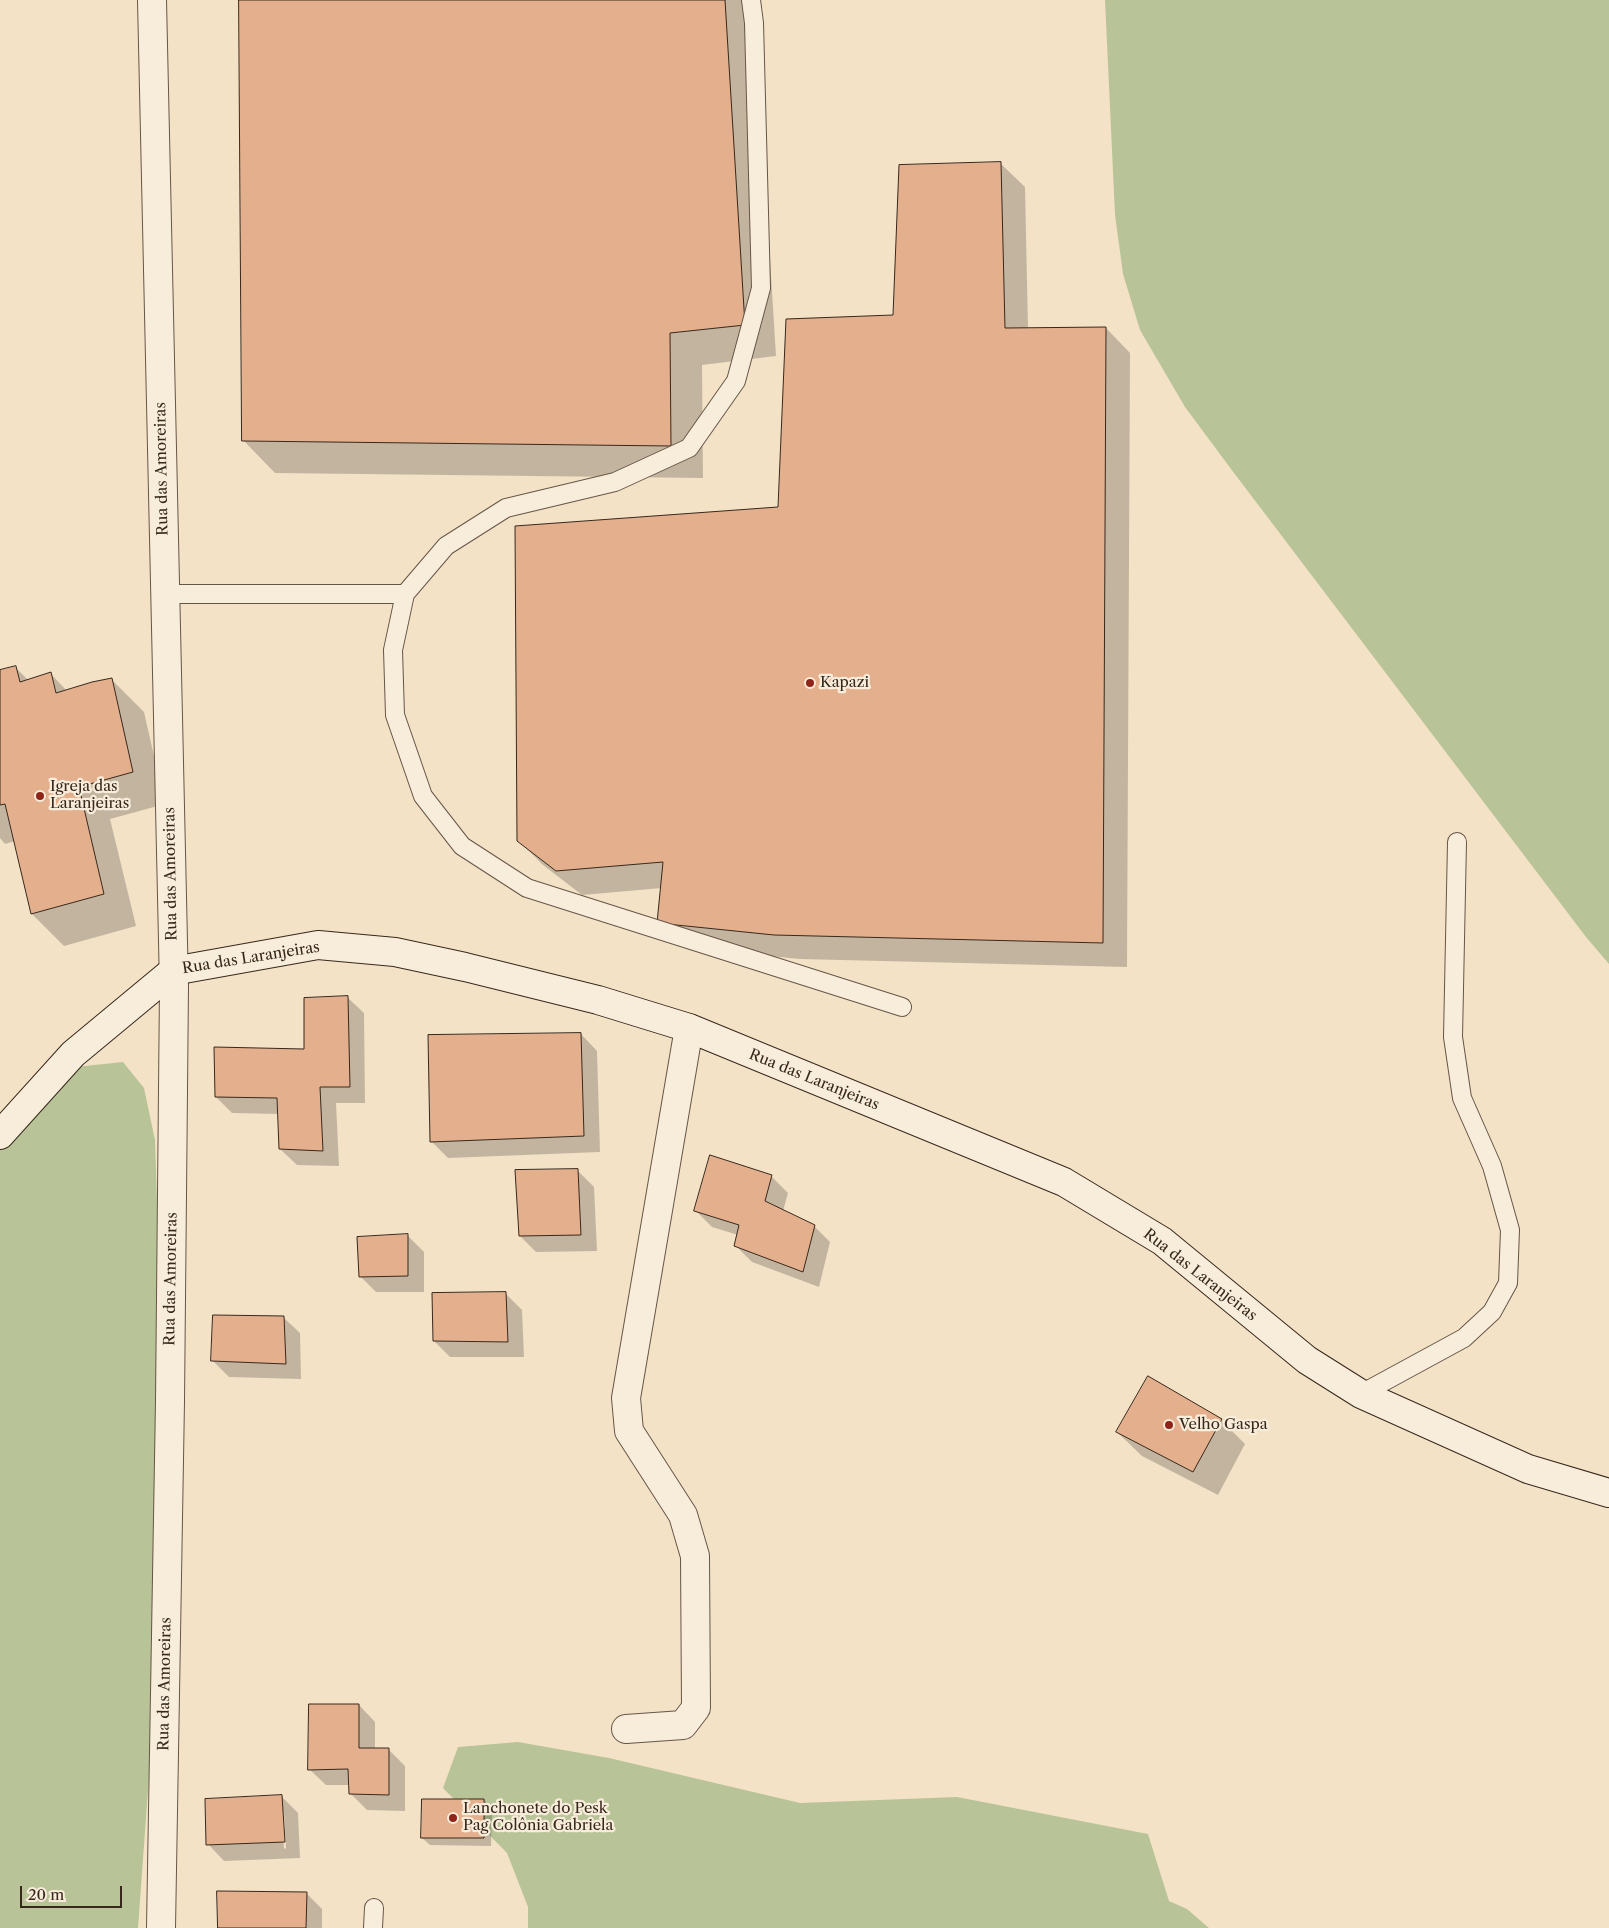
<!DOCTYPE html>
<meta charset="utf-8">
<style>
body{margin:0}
#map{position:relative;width:1609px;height:1928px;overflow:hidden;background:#f4e2c7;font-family:"Libre Caslon Text",serif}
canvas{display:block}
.scale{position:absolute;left:20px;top:1886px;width:102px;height:22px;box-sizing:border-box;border:2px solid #37281c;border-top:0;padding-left:6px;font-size:15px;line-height:18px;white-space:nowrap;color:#37281c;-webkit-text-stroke:4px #f8ecdb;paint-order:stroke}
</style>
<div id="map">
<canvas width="1609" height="1928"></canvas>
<div class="scale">20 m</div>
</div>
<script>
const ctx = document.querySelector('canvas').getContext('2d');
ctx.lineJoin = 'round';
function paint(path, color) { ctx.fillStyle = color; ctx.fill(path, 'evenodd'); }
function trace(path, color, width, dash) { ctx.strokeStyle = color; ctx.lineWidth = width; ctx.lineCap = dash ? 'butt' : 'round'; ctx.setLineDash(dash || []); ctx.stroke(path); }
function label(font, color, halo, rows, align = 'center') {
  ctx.font = font + ' "Libre Caslon Text",serif'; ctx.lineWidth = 4.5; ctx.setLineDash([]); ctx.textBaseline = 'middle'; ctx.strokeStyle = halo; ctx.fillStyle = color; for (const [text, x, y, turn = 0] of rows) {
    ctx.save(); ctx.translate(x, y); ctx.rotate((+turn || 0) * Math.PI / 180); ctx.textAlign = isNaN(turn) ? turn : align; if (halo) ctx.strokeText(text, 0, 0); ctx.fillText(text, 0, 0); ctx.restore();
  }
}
const green = new Path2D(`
 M1105 0H1609V964L1586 937 1231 469 1185 407 1140 330 1123 274 1115 215Z
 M123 1062 144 1088 155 1140 157 1202V1666L138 1928H0V1149L35 1101 75 1067Z
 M518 1742 609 1758 800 1803 957 1797 1148 1834 1169 1901 1187 1909 1209 1928H528V1907L507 1853 443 1788 458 1747Z`);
const shadow = new Path2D(`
 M240 0H754L776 356 702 365 703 478 275 473 243 440Z
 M1000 163 1025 187 1028 329 1106 328 1130 353 1127 967 799 959 683 947 659 922 662 888 582 895 543 865 518 840 779 508 894 316Z
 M16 668 29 681 51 674 67 691 112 680 144 712 165 804 110 819 136 926 64 946 32 914 15 841 5 844 0 838V672Z
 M347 997 364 1013 365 1103H336L339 1166 297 1165 280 1149 279 1114 232 1113 216 1097 305 1050Z
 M581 1034 597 1051 600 1152 448 1158 431 1141Z
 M711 1156 772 1177 788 1193 783 1211 814 1226 830 1242 819 1287 752 1262 735 1245 738 1235 712 1227 695 1210Z
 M577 1170 594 1187 597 1251 536 1252 520 1236Z
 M408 1236 424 1252V1292H376L360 1276Z
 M505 1293 522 1310 524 1357H450L434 1341Z
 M283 1317 300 1333 301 1379 229 1377 213 1361Z
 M1221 1420 1245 1444 1218 1495 1142 1456 1117 1432Z
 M359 1705 375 1722V1750H389L405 1766V1811L367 1810 351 1794 350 1785H326L309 1769Z
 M281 1796 298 1813 300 1858 224 1861 208 1844ZM282 1812H284L286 1848 284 1849Z
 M484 1800 492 1808 491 1846 430 1845 422 1838Z
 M306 1893 322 1909V1928H219Z`);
const building = new Path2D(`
 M239 0H725L745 325 670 333 671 446 242 441Z
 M1001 162 1005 328 1106 327 1103 943 774 935 657 923 663 862 556 871 517 841 515 526 778 507 786 319 893 315 899 165Z
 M16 666 20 682 51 672 56 693 92 682 112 678 133 772 79 787 104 894 31 914 5 804 0 805V670Z
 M348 996 350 1087H320L323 1151 279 1149 277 1098 215 1097 214 1047 304 1049V998Z
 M581 1033 584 1136 430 1142 428 1035Z
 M710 1155 772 1175 765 1201 815 1225 803 1272 734 1246 739 1225 694 1211Z
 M578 1169 581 1235 519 1236 515 1170Z
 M408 1234V1276L359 1277 357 1237Z
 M506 1292 508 1342 433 1341 432 1293Z
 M213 1315 284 1316 286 1364 211 1361Z
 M1148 1376 1222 1419 1193 1472 1116 1432Z
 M309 1704H359V1748H389V1795L349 1794 348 1769 308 1770Z
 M282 1795 285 1842 206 1845 205 1799Z
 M422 1799H484V1838H421Z
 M217 1891 307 1892 306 1928H218Z`);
const lane = new Path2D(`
 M165 594H405L393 650 395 715 423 796 462 846 527 888 902 1007
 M405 594 446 546 506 508 615 482 689 448 736 381 761 288 754 23 751 0
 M1361 1394 1464 1338 1492 1312 1508 1283 1510 1230 1492 1166 1462 1098 1453 1037 1457 842
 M373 1928 374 1908`);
const street = new Path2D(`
 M152 0 174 986 170 1401 161 1928
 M626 1729 683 1725 696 1708 695 1556 683 1515 629 1431 626 1398 689 1028`);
const secondary = new Path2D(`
 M0 1135 73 1054 173 971 318 945 395 952 465 967 598 1000 689 1028 1064 1182 1162 1241 1307 1360 1361 1394 1528 1469 1609 1493`);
const markers = [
 [810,683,5,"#8f2418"],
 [40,796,5,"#8f2418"],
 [1169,1425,5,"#8f2418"],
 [453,1818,5,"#8f2418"]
];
const streetNames = [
 ["Rua das Amoreiras",162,469,-91],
 ["Rua das Amoreiras",171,874,-91],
 ["Rua das Laranjeiras",251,958,-9],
 ["Rua das Laranjeiras",814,1080,22],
 ["Rua das Laranjeiras",1200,1275,38],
 ["Rua das Amoreiras",171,1279,-89],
 ["Rua das Amoreiras",165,1684,-89]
];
const poiNames = [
 ["Kapazi",820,683],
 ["Igreja das",50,787],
 ["Laranjeiras",50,804],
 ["Velho Gaspa",1179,1425],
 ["Lanchonete do Pesk",463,1809],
 ["Pag Colônia Gabriela",463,1826]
];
paint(green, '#b8c498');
paint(shadow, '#0003');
paint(building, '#e4af8c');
trace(building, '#37281c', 1);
trace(lane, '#665647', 20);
trace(street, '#665647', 30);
trace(secondary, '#37281c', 30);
trace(lane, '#f8ecdb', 18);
trace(street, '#f8ecdb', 28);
trace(secondary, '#f8ecdb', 28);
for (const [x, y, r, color] of markers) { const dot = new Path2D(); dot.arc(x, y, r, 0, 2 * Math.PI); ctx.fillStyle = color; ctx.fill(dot); trace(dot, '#f8ecdb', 2); }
label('15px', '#37281c', '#f8ecdb', streetNames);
label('15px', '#37281c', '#f8ecdb', poiNames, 'left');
</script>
